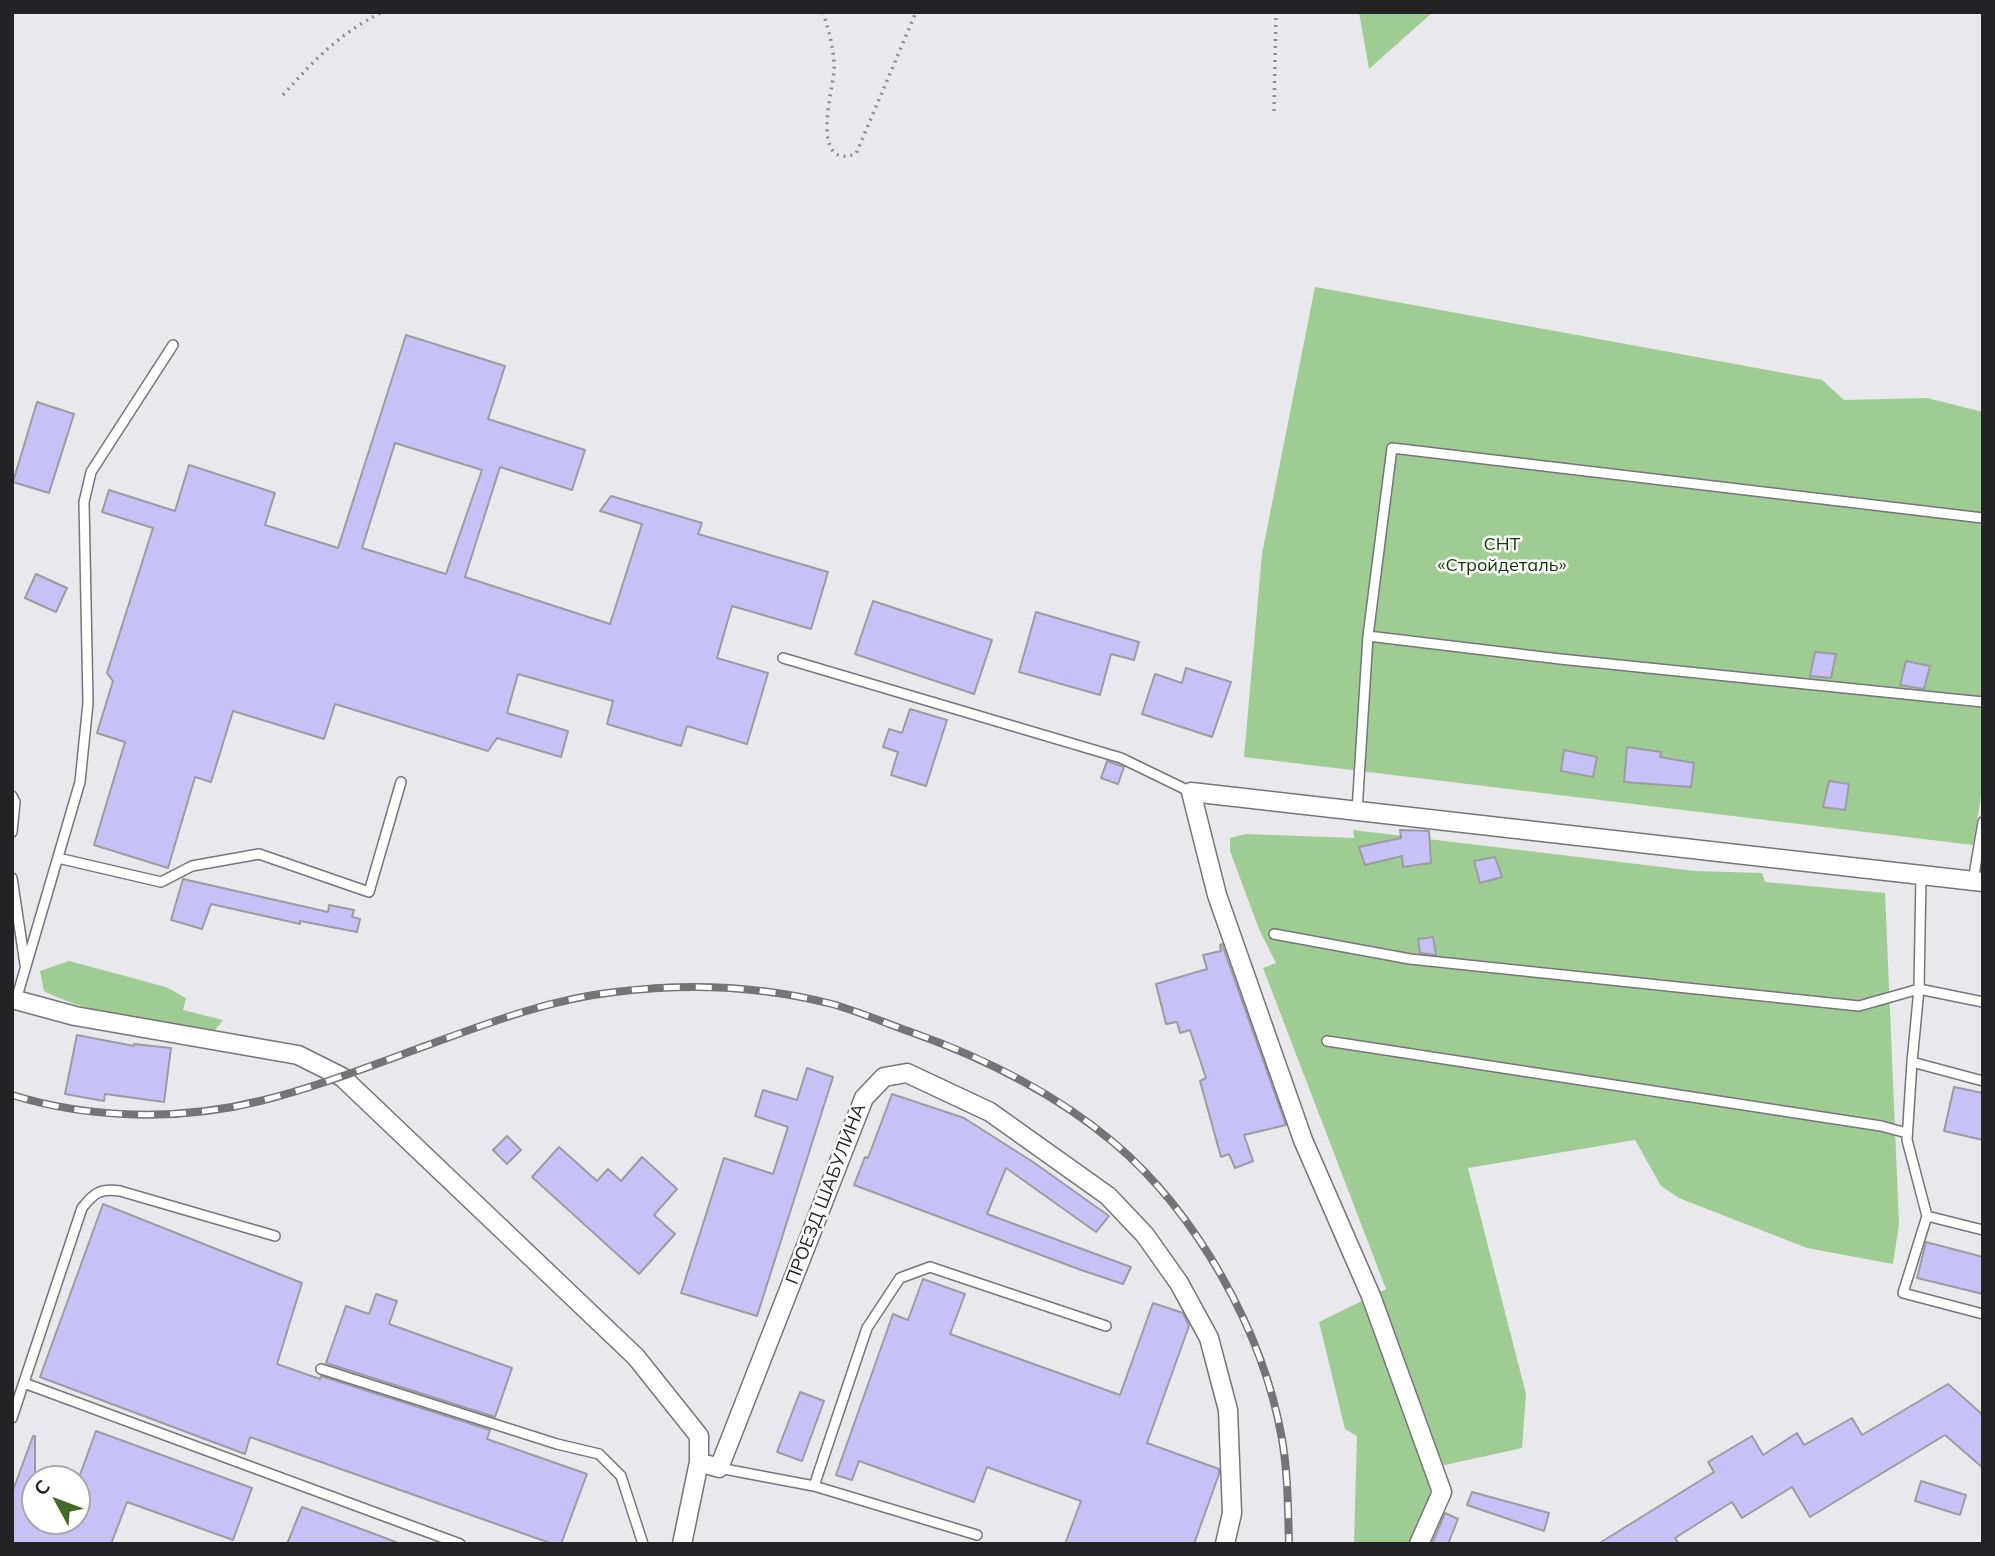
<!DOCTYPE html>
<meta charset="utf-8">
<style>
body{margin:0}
#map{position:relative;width:1995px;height:1556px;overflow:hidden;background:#e8e8ed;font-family:Mulish,sans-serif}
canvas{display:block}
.frame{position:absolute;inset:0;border:14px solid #232325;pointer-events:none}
.north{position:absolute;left:21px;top:1465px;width:70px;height:70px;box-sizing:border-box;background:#fff;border:2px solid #a7a7a8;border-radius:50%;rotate:311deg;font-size:19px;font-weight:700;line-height:28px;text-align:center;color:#232325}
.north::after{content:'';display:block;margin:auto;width:24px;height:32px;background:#436a26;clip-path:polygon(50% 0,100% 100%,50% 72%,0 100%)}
</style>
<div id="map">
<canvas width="1995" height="1556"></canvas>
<div class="frame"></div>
<div class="north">С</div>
</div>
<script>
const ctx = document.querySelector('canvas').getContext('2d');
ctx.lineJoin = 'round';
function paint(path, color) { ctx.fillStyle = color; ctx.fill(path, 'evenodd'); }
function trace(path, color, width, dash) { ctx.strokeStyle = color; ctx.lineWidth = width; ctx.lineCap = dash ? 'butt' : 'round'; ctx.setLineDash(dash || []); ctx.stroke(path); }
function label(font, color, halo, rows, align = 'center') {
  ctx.font = font + ' Mulish,sans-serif'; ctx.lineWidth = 5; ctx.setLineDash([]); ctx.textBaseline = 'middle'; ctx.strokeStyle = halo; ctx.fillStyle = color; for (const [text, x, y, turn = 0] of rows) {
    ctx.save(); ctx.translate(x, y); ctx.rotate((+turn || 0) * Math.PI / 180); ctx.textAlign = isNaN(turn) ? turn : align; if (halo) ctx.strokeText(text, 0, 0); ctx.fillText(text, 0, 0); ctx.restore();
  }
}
const green = new Path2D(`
 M1359 12H1433L1369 69Z
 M1315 287 1822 380 1844 400 1927 398 1983 412V784L1973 845 1244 757 1262 554Z
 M1353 830 1695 871 1762 873 1765 882 1885 893 1899 1224 1893 1264 1807 1248 1679 1198 1661 1186 1635 1140 1468 1168 1526 1394 1522 1448 1431 1468 1429 1512 1415 1544H1354L1357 1436 1345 1429 1319 1322 1386 1289 1263 968 1276 963 1259 929 1230 851V838L1246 834 1354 838Z
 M69 961 166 987 186 998 183 1010 223 1020 212 1034C155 1023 96 1017 44 991L40 971Z`);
const building = new Path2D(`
 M406 335 505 366 488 419 585 450 572 490 500 467 465 577 610 624 642 524 600 511 611 496 702 523 698 534 828 572 811 629 732 606 717 658 768 673 747 744 687 726 681 746 607 724 613 701 518 674 507 713 568 731 561 757 497 738 488 751 335 704 324 739 233 711 211 782 195 777 168 868 94 845 125 742 97 733 113 681 107 673 153 528 102 512 109 490 175 511 189 465 275 493 265 525 338 548ZM395 443 482 470 446 574 362 548Z
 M37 402 74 414 49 493 13 482Z
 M36 574 67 588 56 612 25 598Z
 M873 601 992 640 974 694 855 654Z
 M1036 612 1139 642 1134 660 1111 654 1100 695 1019 672Z
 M1815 652 1836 654 1831 678 1810 676Z
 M1906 661 1930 666 1924 689 1900 685Z
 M1186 668 1231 682 1212 737 1142 714 1155 674 1182 683Z
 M910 709 947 720 926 786 891 775 898 752 883 747 889 729 902 733Z
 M1627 747 1661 752 1660 757 1694 763 1691 787 1624 782Z
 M1564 750 1597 757 1593 777 1561 771Z
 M1107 761 1124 767 1118 784 1101 778Z
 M1829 781 1849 784 1845 810 1823 807Z
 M1400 830 1429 831 1431 863 1403 867 1402 856 1365 865 1359 847 1401 838Z
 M1495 857 1502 877 1480 883 1474 861Z
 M183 879 328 912 329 905 354 910 352 917 360 919 357 932 300 921V924L211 904 202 929 171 920Z
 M1433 937 1436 955 1420 953 1418 939Z
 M1222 944 1286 1125 1244 1135 1253 1161 1235 1168 1229 1154 1221 1157 1200 1081 1206 1078 1190 1030 1180 1033 1177 1022 1166 1024 1156 984 1207 969 1203 955 1221 951 1220 945Z
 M77 1035 134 1046V1044L171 1048 164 1102 105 1094 104 1101 65 1094Z
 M807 1068 833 1077 757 1316 681 1293 724 1158 773 1174 788 1127 755 1116 763 1090 797 1100Z
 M1954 1087 1983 1093V1140L1944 1131Z
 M892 1094 964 1118 1033 1162 1109 1216 1096 1232 1006 1168 987 1214 1131 1267 1123 1284 1081 1270 854 1185 865 1157 868 1158Z
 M507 1136 521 1150 507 1164 493 1150Z
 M559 1147 597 1181 608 1169 621 1181 642 1157 677 1189 654 1215 675 1234 639 1274 532 1177Z
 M103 1204 302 1283 277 1364 320 1379 321 1376 490 1430 487 1439 587 1474 561 1544H553L250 1437 245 1454 40 1377Z
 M1926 1242 1983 1257V1294L1917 1278Z
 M923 1279 965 1294 950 1334 1120 1395 1153 1303 1183 1313 1189 1326 1147 1443 1219 1469V1474L1194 1544H1065L1081 1501 987 1467 974 1502 859 1461 852 1480 836 1475 893 1314 908 1320Z
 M376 1294 397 1301 389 1324 512 1368 495 1417 326 1363 346 1306 369 1314Z
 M1948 1384 1983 1415V1468L1945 1435 1810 1517 1792 1487 1742 1518 1732 1502 1675 1538 1679 1544H1598L1714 1472 1708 1462 1752 1436 1763 1455 1797 1433 1804 1445 1852 1418 1862 1435Z
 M800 1392 824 1401 802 1461 777 1452Z
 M96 1431 252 1488 233 1540 127 1502 111 1544H12V1493L33 1436H35V1521H77V1483Z
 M1921 1481 1966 1495 1960 1515 1915 1501Z
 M1472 1492 1549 1513 1544 1531 1467 1505Z
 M302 1507 396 1542V1544H287Z
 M1445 1513 1458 1519 1448 1544H1432Z`);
const path = new Path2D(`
 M823 12C829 32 835 51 834 72 832 92 810 170 856 154L916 12
 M283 95C316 58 338 35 382 12
 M1274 111 1276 12`);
const service = new Path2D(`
 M1368 636 1392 448 1983 518
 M783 658 1121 758 1191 792
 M12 796 15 802 12 832
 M1357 811 1368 636 1560 659 1983 702
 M58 858 161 882 192 866 259 854 369 892 401 782
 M1921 876 1919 989 1912 1062 1983 1081
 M12 878 25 964
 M1973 881 1983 822
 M1274 934 1410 959 1859 1006 1919 989 1983 1002
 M14 999 16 1000 80 782 88 703 84 502 91 472 173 345
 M1327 1041 1881 1126 1907 1133
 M1912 1062 1907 1140 1927 1216 1903 1293 1983 1314
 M1927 1216 1983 1230
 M321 1369 557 1444 599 1454 621 1476 643 1544
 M24 1383 460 1544
 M12 1418 82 1208C94 1193 100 1188 120 1191L275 1236
 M719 1468 814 1486 977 1535
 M814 1486 867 1328 900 1278 930 1267 1106 1326`);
const minor = new Path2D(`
 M16 1000 75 1016 298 1055 342 1077 636 1357 699 1436V1462L682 1544
 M699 1462 719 1468 864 1098 884 1077 907 1073 990 1112 1108 1196 1145 1235 1179 1283 1209 1338 1228 1410 1232 1513 1225 1544
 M1419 1544 1442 1492 1371 1296 1303 1140 1217 895 1191 792 1983 882`);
const rail = new Path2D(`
 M12 1095C90 1119 180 1121 260 1101 317 1087 373 1065 428 1045 488 1023 551 999 615 992 686 983 762 986 832 1004 857 1011 883 1022 908 1031 982 1057 1052 1091 1113 1142 1197 1213 1263 1331 1282 1439 1288 1474 1288 1509 1289 1544`);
const parkNames = [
 ["СНТ",1502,545],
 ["«Стройдеталь»",1502,566]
];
const streetNames = [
 ["ПРОЕЗД ШАБУЛИНА",826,1194,-69]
];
paint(green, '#9fcc92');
paint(building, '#c6c2f7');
trace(building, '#9c9ca0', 2);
trace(service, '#75757a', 12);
trace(minor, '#75757a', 21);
trace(path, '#8d8d90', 3.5, [2, 5]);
trace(service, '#fff', 9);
trace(minor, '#fff', 18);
trace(rail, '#747477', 8);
trace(rail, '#fff', 5, [16]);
label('18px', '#0d3900', '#fff', parkNames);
label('18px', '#232325', '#fff', streetNames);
</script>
